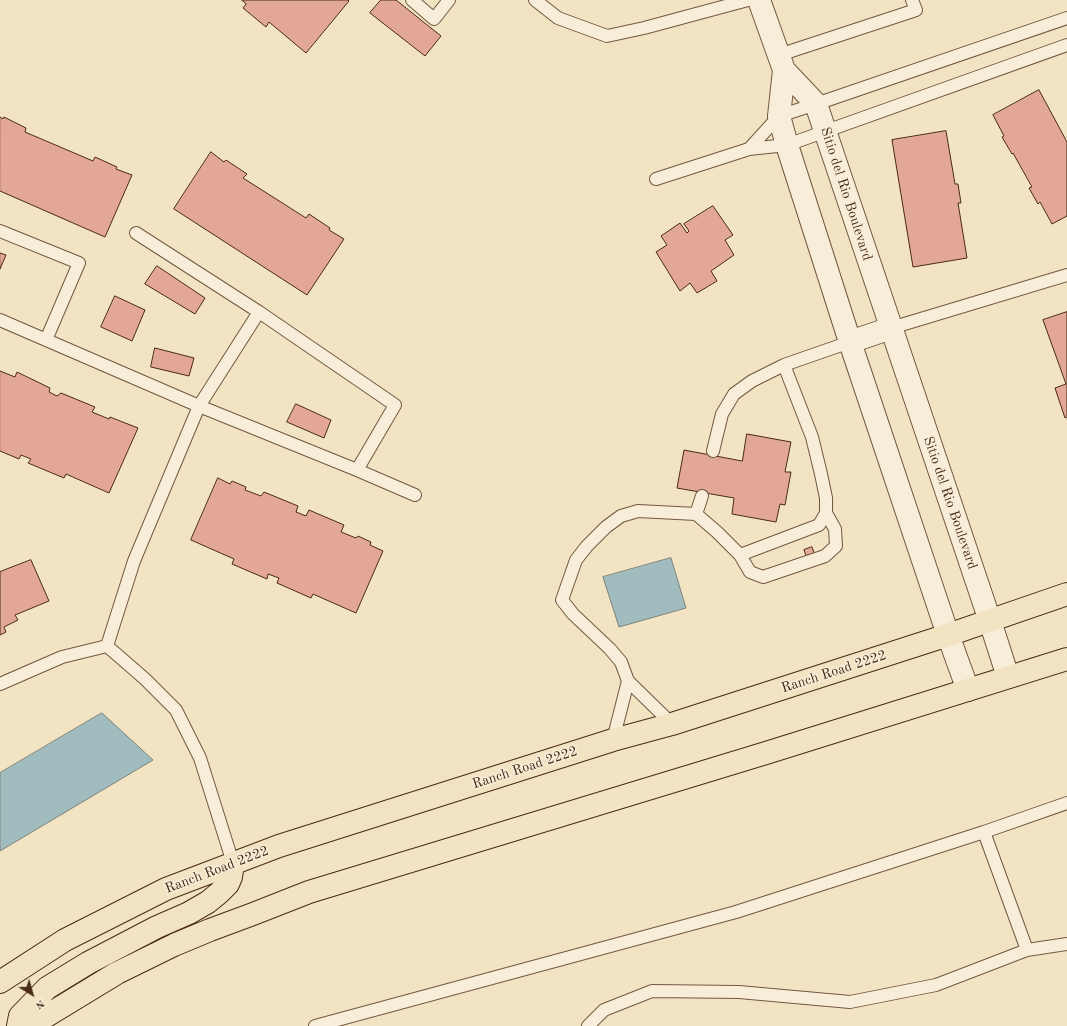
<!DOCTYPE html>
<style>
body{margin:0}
#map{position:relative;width:1067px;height:1026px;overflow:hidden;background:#f2e4c3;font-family:"Old Standard TT",serif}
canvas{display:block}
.north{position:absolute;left:12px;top:974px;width:40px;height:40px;-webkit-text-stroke:3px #f7edd8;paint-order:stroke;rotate:143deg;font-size:11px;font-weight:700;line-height:16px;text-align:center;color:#482a16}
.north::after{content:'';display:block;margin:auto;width:14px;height:18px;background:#482a16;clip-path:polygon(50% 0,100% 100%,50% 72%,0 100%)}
</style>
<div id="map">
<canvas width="1067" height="1026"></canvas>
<div class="north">N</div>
</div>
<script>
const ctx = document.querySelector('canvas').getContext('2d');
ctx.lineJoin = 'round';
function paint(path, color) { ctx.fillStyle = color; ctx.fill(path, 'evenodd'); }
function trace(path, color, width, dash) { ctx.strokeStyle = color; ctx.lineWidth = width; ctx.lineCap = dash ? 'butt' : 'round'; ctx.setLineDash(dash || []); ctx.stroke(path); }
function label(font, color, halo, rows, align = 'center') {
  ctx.font = font + ' "Old Standard TT",serif'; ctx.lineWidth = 3; ctx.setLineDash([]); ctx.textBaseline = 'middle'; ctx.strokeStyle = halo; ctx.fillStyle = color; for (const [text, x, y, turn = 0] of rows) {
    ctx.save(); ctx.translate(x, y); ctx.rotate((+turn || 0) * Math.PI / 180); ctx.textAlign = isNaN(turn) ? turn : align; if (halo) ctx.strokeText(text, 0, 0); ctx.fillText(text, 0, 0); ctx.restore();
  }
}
const water = new Path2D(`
 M671 558 686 608 619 627 603 577Z
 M102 713 153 760 0 851V773Z`);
const building = new Path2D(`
 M242 0H348L349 1 306 53 269 22 266 27 243 8 246 4Z
 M381 0H396L441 36 425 56 370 13Z
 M1039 90 1067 142V216L1052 224 1040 202 1038 204 1029 188 1032 187 1013 153 1012 154 1002 137 1004 136 993 115Z
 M0 117 3 119 4 117 26 128 25 132 93 161 95 157 117 167 116 169 132 175 105 237 0 191Z
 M946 131 955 184H958L961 203H958L967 258 913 267 892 140Z
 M211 152 224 162 226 160 247 174 243 178 306 218 309 214 330 228 329 230 344 239 307 295 174 209Z
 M713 206 733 235 725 240 734 255 711 271 717 281 697 293 690 283 680 291 656 252 667 245 661 236 680 223 687 233 689 231 684 224Z
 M0 253 6 255 0 269Z
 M157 266 205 298 195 314 145 284Z
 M115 296 145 310 132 341 101 327Z
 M1067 312V417L1065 418 1055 388 1066 384 1043 320Z
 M155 348 194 358 189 376 151 367Z
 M0 371 15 377 17 372 50 388 49 392 57 396 61 393 95 407 92 412 109 419 110 417 138 428 109 493 66 474 64 478 28 463 31 459 21 455 19 459 0 451Z
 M296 404 331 420 324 438 287 422Z
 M747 434 791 442 785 472H791L785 505 780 504 776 522 732 514 734 498 677 488 684 450 742 461Z
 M218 478 230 484 232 481 246 487 245 490 261 496 264 492 298 506 296 512 306 516 309 510 344 525 341 532 356 538 358 536 371 542 370 545 383 551 356 613 313 594 311 598 277 583 279 578 268 574 267 579 232 564 234 559 191 540Z
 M812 547 816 558 808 561 804 550Z
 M31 560 49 601 15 615 18 620 4 627 6 632 0 635V572Z`);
const lane = new Path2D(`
 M412 0 434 19 449 0
 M535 0 558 18 607 36 644 28 748 0
 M779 55 916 10 912 0
 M749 149 779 116 816 104 1067 18
 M656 179 749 149 787 145 1067 45
 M0 231 79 263 46 340
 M136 233 259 312 395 405 357 470
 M259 312 199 406 357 470 415 495
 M0 320 199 406 134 561 107 646
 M891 328 1067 275
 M713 451 722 414 734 394 752 381 784 365 850 342
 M696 514 702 496
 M740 555 750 572 763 577 825 556 836 546 835 529 826 513
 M0 684 62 657 107 646 145 679 176 710 200 758 233 863
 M672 724 628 681 621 662 610 649 573 614 562 600 576 560 587 546 606 527 621 516 638 511 696 514 717 532 740 555 819 525 826 513V498L821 474 812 437 784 365
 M613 740 628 681
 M1027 950 1067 944
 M315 1026 736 912 984 832 1067 803
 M588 1026 604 1010 652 991 739 992 850 1002 936 985 1027 950 984 832`);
const street = new Path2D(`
 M759 0 784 70 779 116 787 145 850 342 948 635 968 690
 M784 70 816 104 990 621 1008 677
 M850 342 891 328`);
const primary = new Path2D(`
 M0 982 65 940 166 889 279 846 613 740 672 724 948 635 1067 594
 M18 1026 20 1016 47 988 88 963 157 927 189 913 208 902 219 893 228 884 231 877 233 863
 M30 1026 117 973 174 945 210 930 253 914 309 892 766 753 1067 659`);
const streetNames = [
 ["Sitio del Rio Boulevard",846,194,72],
 ["Sitio del Rio Boulevard",950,503,71],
 ["Ranch Road 2222",834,672,-18],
 ["Ranch Road 2222",525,768,-18],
 ["Ranch Road 2222",217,870,-21]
];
paint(water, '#a0bcbe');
trace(water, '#7d827b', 1);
paint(building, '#e3a895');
trace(building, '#482a16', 1);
trace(lane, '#725841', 14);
trace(street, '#725841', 24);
trace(primary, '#482a16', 24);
trace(lane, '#f7edd8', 12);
trace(street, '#f7edd8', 22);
trace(primary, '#f2e4c3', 22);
label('14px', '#482a16', '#f7edd8', streetNames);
</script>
